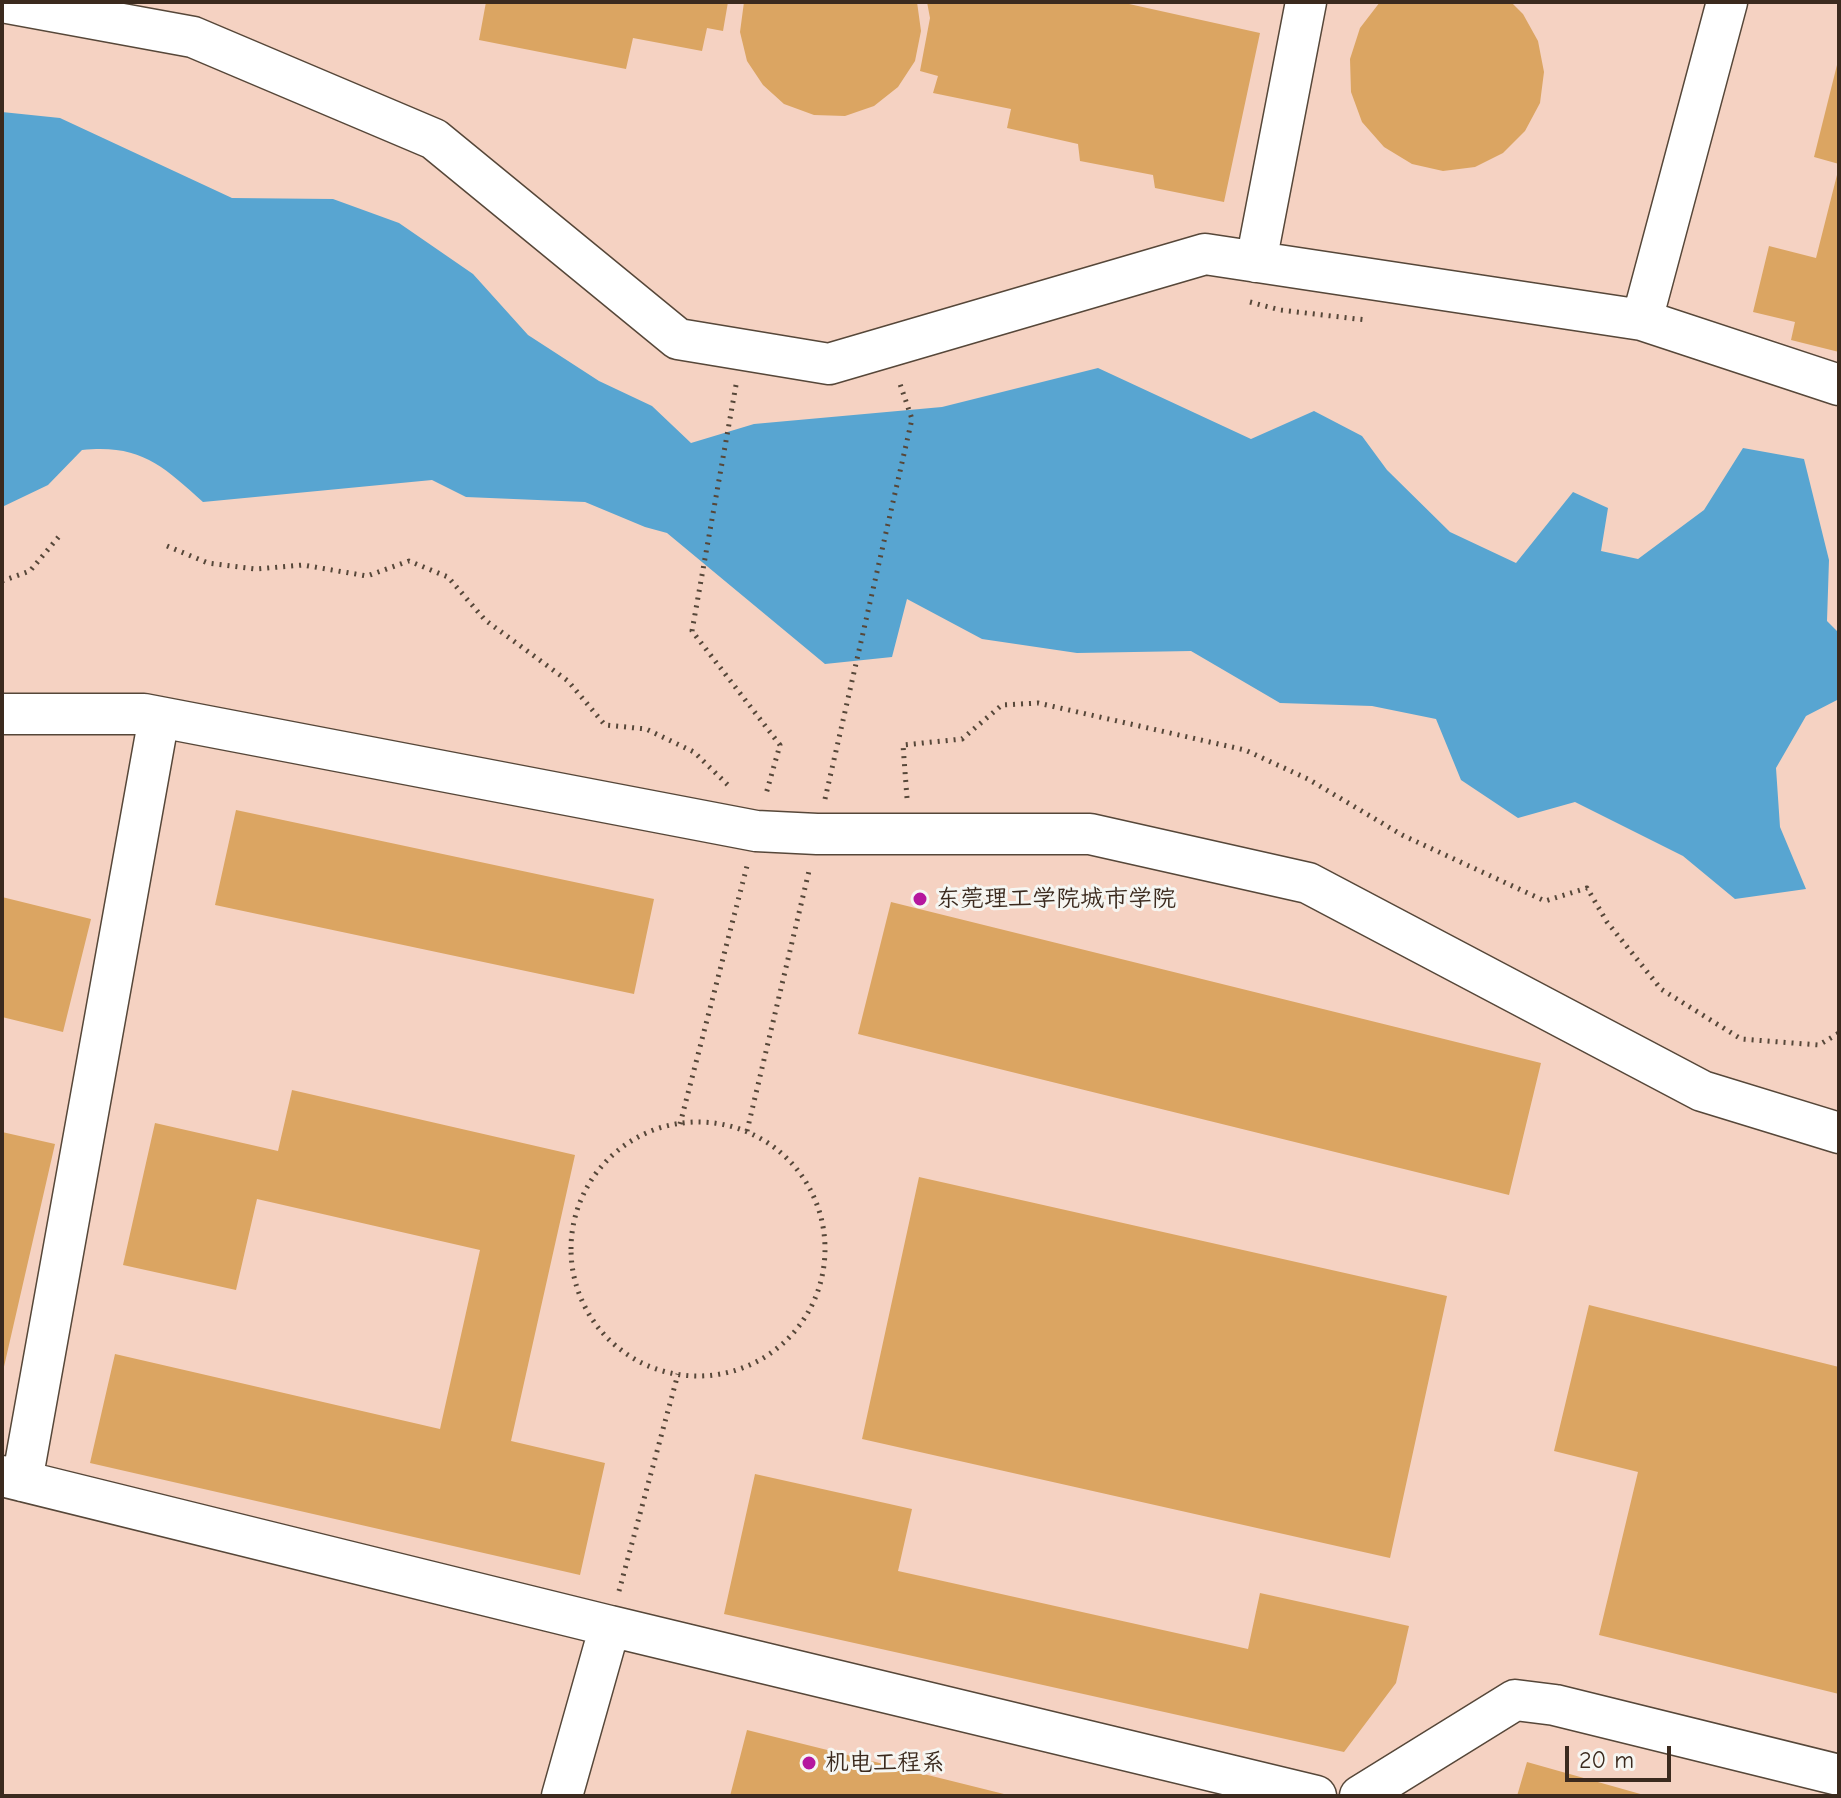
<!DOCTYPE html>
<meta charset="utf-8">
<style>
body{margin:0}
#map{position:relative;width:1841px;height:1798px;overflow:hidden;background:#f1e9d4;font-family:"Comic Neue",sans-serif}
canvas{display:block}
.frame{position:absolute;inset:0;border:4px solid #3b2a1e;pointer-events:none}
.scale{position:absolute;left:1565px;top:1746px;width:106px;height:36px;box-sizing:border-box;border:4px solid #3b2a1e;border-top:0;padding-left:10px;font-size:24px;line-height:28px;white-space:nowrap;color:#3b2a1e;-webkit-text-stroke:6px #f6f6f2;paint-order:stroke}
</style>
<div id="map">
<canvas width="1841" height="1798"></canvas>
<div class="frame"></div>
<div class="scale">20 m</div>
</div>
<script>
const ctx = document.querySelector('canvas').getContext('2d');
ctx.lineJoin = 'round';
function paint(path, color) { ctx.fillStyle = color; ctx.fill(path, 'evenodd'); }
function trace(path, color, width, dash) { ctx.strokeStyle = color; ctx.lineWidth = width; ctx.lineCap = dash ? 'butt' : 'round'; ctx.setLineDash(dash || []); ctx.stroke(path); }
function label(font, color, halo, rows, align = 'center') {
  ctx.font = font + ' "Comic Neue","LXGW WenKai TC",sans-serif'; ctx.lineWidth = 6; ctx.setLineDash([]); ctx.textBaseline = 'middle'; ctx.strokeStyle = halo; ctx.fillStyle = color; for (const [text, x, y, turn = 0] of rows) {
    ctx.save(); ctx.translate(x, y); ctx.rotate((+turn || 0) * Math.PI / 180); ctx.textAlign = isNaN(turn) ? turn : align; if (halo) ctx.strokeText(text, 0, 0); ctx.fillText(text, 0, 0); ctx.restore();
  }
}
const built = new Path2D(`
 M2 2H1839V1796H2Z`);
const water = new Path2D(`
 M2 112 60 118 232 198 333 199 399 223 473 274 528 335 599 381 652 406 691 443 754 424 942 407 1098 368 1251 439 1314 411 1362 436 1387 470 1450 532 1516 563 1573 492 1608 508 1601 551 1638 559 1704 510 1743 448 1804 459 1829 560 1827 621 1839 633V699L1806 716 1776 768 1780 827 1806 889 1735 899 1683 856 1575 802 1518 818 1461 780 1436 719 1372 706 1280 703 1191 651 1077 653 982 639 907 599 892 657 825 664 667 533 645 527 585 502 466 497 432 480 203 502C162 465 140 444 82 450L48 485 2 507Z`);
const building = new Path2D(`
 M486 2H728L723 31 707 28 702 51 633 38 626 69 479 40Z
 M744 2H917L921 31 915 61 898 87 874 106 845 116 814 115 784 104 763 85 747 61 740 32Z
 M927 2H1120L1260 33 1224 202 1155 188 1153 175 1080 161 1078 144 1007 128 1011 109 933 93 938 76 920 71 930 18Z
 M1380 2H1511L1523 14 1538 41 1544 72 1540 103 1525 131 1503 153 1475 167 1443 171 1412 164 1384 147 1362 122 1351 92 1350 59 1360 28Z
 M1838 61H1839V164L1814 157Z
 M1838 171H1839V352L1791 340 1795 322 1753 312 1769 246 1816 258Z
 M236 810 654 899 634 994 215 905Z
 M2 897 91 919 63 1032 2 1017Z
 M891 902 1541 1063 1509 1195 858 1034Z
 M292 1090 575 1155 511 1441 605 1463 580 1575 90 1463 115 1354 440 1429 480 1250 257 1199 236 1290 123 1265 155 1123 278 1151Z
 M2 1132 55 1144 3 1371H2Z
 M919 1177 1447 1296 1390 1558 862 1439Z
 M1589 1305 1839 1367V1694L1599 1635 1638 1472 1554 1451Z
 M755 1474 912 1509 898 1571 1248 1649 1260 1593 1409 1626 1396 1683 1344 1752 724 1614Z
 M747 1730 1008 1795V1796H730Z
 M1527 1762 1644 1795V1796H1517Z`);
const path = new Path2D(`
 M1250 302 1280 310 1366 320
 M736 385 692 631 780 745 766 794
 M167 546 208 563 256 569 303 565 367 576 409 561 448 577 485 620 568 681 605 725 646 729 694 752 731 788
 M2 581 30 571 61 534
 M907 798 903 745 962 739 1002 705 1038 703 1245 750 1308 779 1402 835 1545 901 1587 888 1607 922 1661 989 1741 1039 1819 1045 1839 1033
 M825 799 912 419 899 381
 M571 1249a127 127 0 1 1 254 0a127 127 0 1 1-254 0Z
 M680 1124 747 866
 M747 1131 809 871
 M619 1591 678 1374`);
const minor = new Path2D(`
 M2 2 193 37 434 139 678 339 829 364 1205 254 1642 320 1839 385
 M1256 262 1306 2
 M1642 320 1727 2
 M2 714H144L756 831 817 834H1090L1308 883 1702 1091 1839 1133
 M2 1476 610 1626 562 1796
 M22 1481 159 717
 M610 1626 1316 1796
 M1360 1796 1515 1700 1555 1705 1839 1775`);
const markers = [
 [920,899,8,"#b5179e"],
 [809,1763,8,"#b5179e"]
];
const poiNames = [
 ["东莞理工学院城市学院",936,899],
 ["机电工程系",825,1763]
];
paint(built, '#f5d2c2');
paint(water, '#58a5d1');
paint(building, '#dba562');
trace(minor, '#564739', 43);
trace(path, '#564739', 5, [2, 6]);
trace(minor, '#fff', 40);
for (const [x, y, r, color] of markers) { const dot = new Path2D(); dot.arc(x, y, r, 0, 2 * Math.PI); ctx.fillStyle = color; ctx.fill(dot); trace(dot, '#f6f6f2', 3); }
label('24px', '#3b2a1e', '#f6f6f2', poiNames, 'left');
</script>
